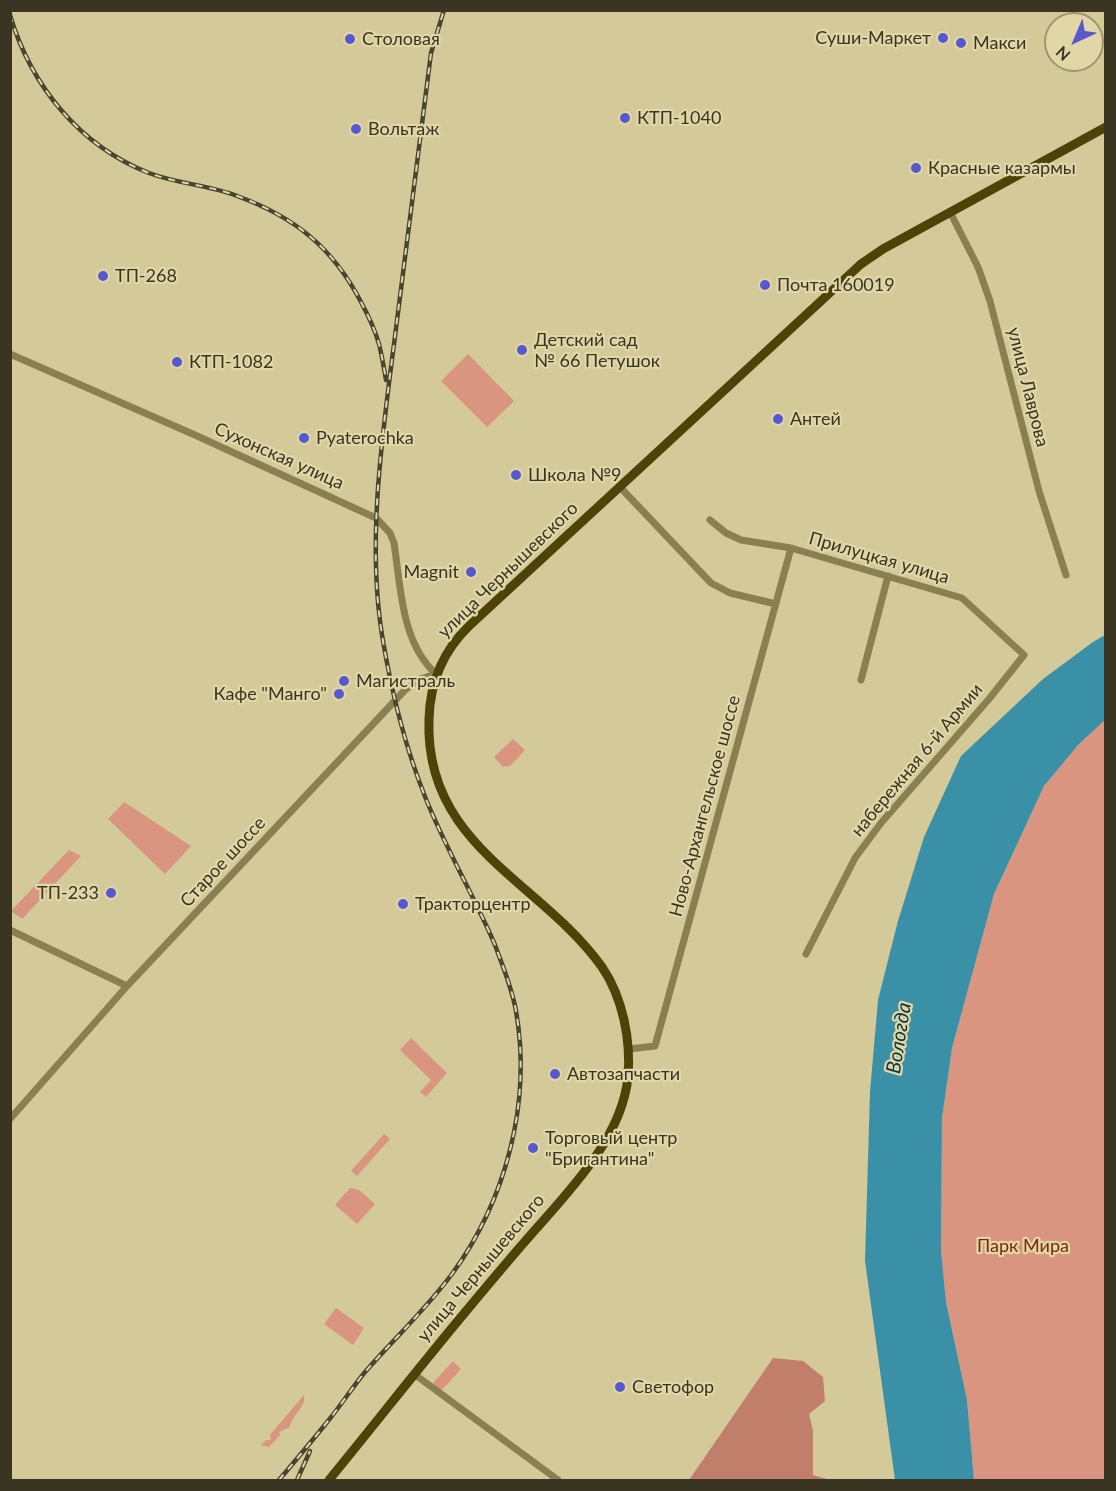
<!DOCTYPE html>
<meta charset="utf-8">
<style>
body{margin:0}
#map{position:relative;width:1116px;height:1491px;overflow:hidden;background:#d3c999;font-family:Lato,sans-serif}
canvas{display:block}
.frame{position:absolute;inset:0;border:12px solid #393522;pointer-events:none}
.north{position:absolute;left:1044px;top:12px;width:60px;height:60px;box-sizing:border-box;background:#e0d6a6;border:2px solid #9d9671;border-radius:50%;rotate:224deg;font-size:16px;font-weight:700;line-height:24px;text-align:center;color:#393522}
.north::after{content:'';display:block;margin:auto;width:21px;height:27px;background:#5758cf;clip-path:polygon(50% 0,100% 100%,50% 72%,0 100%)}
</style>
<div id="map">
<canvas width="1116" height="1491"></canvas>
<div class="frame"></div>
<div class="north">N</div>
</div>
<script>
const ctx = document.querySelector('canvas').getContext('2d');
ctx.lineJoin = 'round';
function paint(path, color) { ctx.fillStyle = color; ctx.fill(path, 'evenodd'); }
function trace(path, color, width, dash) { ctx.strokeStyle = color; ctx.lineWidth = width; ctx.lineCap = dash ? 'butt' : 'round'; ctx.setLineDash(dash || []); ctx.stroke(path); }
function label(font, color, halo, rows, align = 'center') {
  ctx.font = font + ' Lato,sans-serif'; ctx.lineWidth = 4.5; ctx.setLineDash([]); ctx.textBaseline = 'middle'; ctx.strokeStyle = halo; ctx.fillStyle = color; for (const [text, x, y, turn = 0] of rows) {
    ctx.save(); ctx.translate(x, y); ctx.rotate((+turn || 0) * Math.PI / 180); ctx.textAlign = isNaN(turn) ? turn : align; if (halo) ctx.strokeText(text, 0, 0); ctx.fillText(text, 0, 0); ctx.restore();
  }
}
const green = new Path2D(`
 M468 354 514 401 487 427 441 381Z
 M1105 720V1480H974L967 1400 946 1302 941 1250 942 1118 952 1048 994 894 1044 786 1078 745Z
 M513 739 525 750 510 766 503 767 494 757Z
 M124 802 191 846 165 874 108 819Z
 M69 850 81 856 22 919 11 911Z
 M411 1038 447 1073 426 1097 420 1092 431 1080 400 1050Z
 M384 1134 390 1139 357 1176 351 1171Z
 M350 1188 359 1190 375 1204 357 1224 335 1205Z
 M336 1308 364 1328 353 1345 324 1324Z
 M453 1361 461 1369 441 1391 433 1383Z
 M304 1395C306 1409 291 1415 290 1427L279 1432 280 1435 269 1447 261 1445 266 1440H271L270 1435Z`);
const forest = new Path2D(`
 M773 1358 803 1361 823 1377 825 1401 809 1414 813 1431V1475L831 1480H689Z`);
const water = new Path2D(`
 M1105 635V720L1078 745 1044 786 994 894 952 1048 942 1118 941 1250 946 1302 967 1400 974 1480H895L865 1261 870 1092 878 1000 898 921 924 837 961 756 1043 679 1093 642Z`);
const minor = new Path2D(`
 M950 212 978 267 990 301 1039 491 1066 575
 M10 354 195 435 376 518 390 533 394 543C401 588 401 642 436 674
 M619 486 711 583 730 593 776 604
 M710 520 726 533 741 540 791 548 962 598 1024 655 989 699 881 823 855 858 806 954
 M861 680 888 576
 M10 930 127 986
 M629 1049 655 1046 791 548
 M10 1119 127 986 405 690 420 679 436 674
 M414 1374 558 1480`);
const major = new Path2D(`
 M329 1480C375 1424 420 1366 467 1310 487 1286 507 1262 528 1238 567 1193 622 1139 628 1077 631 1040 623 998 602 967 541 881 424 846 429 719 430 682 442 652 469 626L861 264 883 249 1106 127`);
const rail = new Path2D(`
 M10 15C31 86 80 146 149 173 178 184 209 185 237 196 295 217 333 248 361 302 368 315 375 330 379 344 382 356 384 368 386 380
 M279 1480C295 1461 312 1441 328 1421 341 1405 352 1388 365 1372 394 1339 426 1309 452 1274 506 1200 532 1102 516 1011 512 988 503 967 495 945 474 896 446 849 426 799 405 747 391 690 382 635 367 541 382 438 394 344 406 247 419 150 431 53L444 10
 M297 1480 310 1451`);
const markers = [
 [943,38,6,"#5758cf"],
 [350,39,6,"#5758cf"],
 [961,43,6,"#5758cf"],
 [625,118,6,"#5758cf"],
 [356,129,6,"#5758cf"],
 [916,168,6,"#5758cf"],
 [103,276,6,"#5758cf"],
 [765,285,6,"#5758cf"],
 [522,350,6,"#5758cf"],
 [177,362,6,"#5758cf"],
 [778,419,6,"#5758cf"],
 [304,438,6,"#5758cf"],
 [516,475,6,"#5758cf"],
 [471,572,6,"#5758cf"],
 [344,681,6,"#5758cf"],
 [339,694,6,"#5758cf"],
 [111,893,6,"#5758cf"],
 [403,904,6,"#5758cf"],
 [555,1074,6,"#5758cf"],
 [533,1148,6,"#5758cf"],
 [620,1387,6,"#5758cf"]
];
const poiNames = [
 ["Суши-Маркет",931,38,"right"],
 ["Столовая",362,39],
 ["Макси",973,43],
 ["КТП-1040",637,118],
 ["Вольтаж",368,129],
 ["Красные казармы",928,168],
 ["ТП-268",115,276],
 ["Почта 160019",777,285],
 ["Детский сад",534,340],
 ["№ 66 Петушок",534,361],
 ["КТП-1082",189,362],
 ["Антей",790,419],
 ["Pyaterochka",316,438],
 ["Школа №9",528,475],
 ["Magnit",459,572,"right"],
 ["Магистраль",356,681],
 ["Кафе \"Манго\"",327,694,"right"],
 ["ТП-233",99,893,"right"],
 ["Тракторцентр",415,904],
 ["Автозапчасти",567,1074],
 ["Торговый центр",545,1138],
 ["\"Бригантина\"",545,1159],
 ["Светофор",632,1387]
];
const streetNames = [
 ["улица Лаврова",1028,387,76],
 ["Сухонская улица",279,456,24],
 ["Прилуцкая улица",879,558,16],
 ["улица Чернышевского",508,570,-44],
 ["набережная 6-й Армии",917,760,-50],
 ["Ново-Архангельское шоссе",705,806,-75],
 ["Старое шоссе",223,862,-47],
 ["улица Чернышевского",481,1268,-50]
];
const parkNames = [
 ["Парк Мира",1023,1246]
];
const waterNames = [
 ["Вологда",899,1038,-81]
];
paint(green, '#d99580');
paint(forest, '#c17f6b');
paint(water, '#3a90a6');
trace(minor, '#897f50', 7);
trace(major, '#4e4307', 9);
trace(rail, '#49452f', 4.5);
trace(rail, '#e0d6a6', 2, [7]);
for (const [x, y, r, color] of markers) { const dot = new Path2D(); dot.arc(x, y, r, 0, 2 * Math.PI); ctx.fillStyle = color; ctx.fill(dot); trace(dot, '#e0d6a6', 2); }
label('18px', '#393522', '#e0d6a6', poiNames, 'left');
label('18px', '#393522', '#e0d6a6', streetNames);
label('18px', '#79290e', '#e0d6a6', parkNames);
label('italic 20px', '#0a333d', '#e0d6a6', waterNames);
</script>
